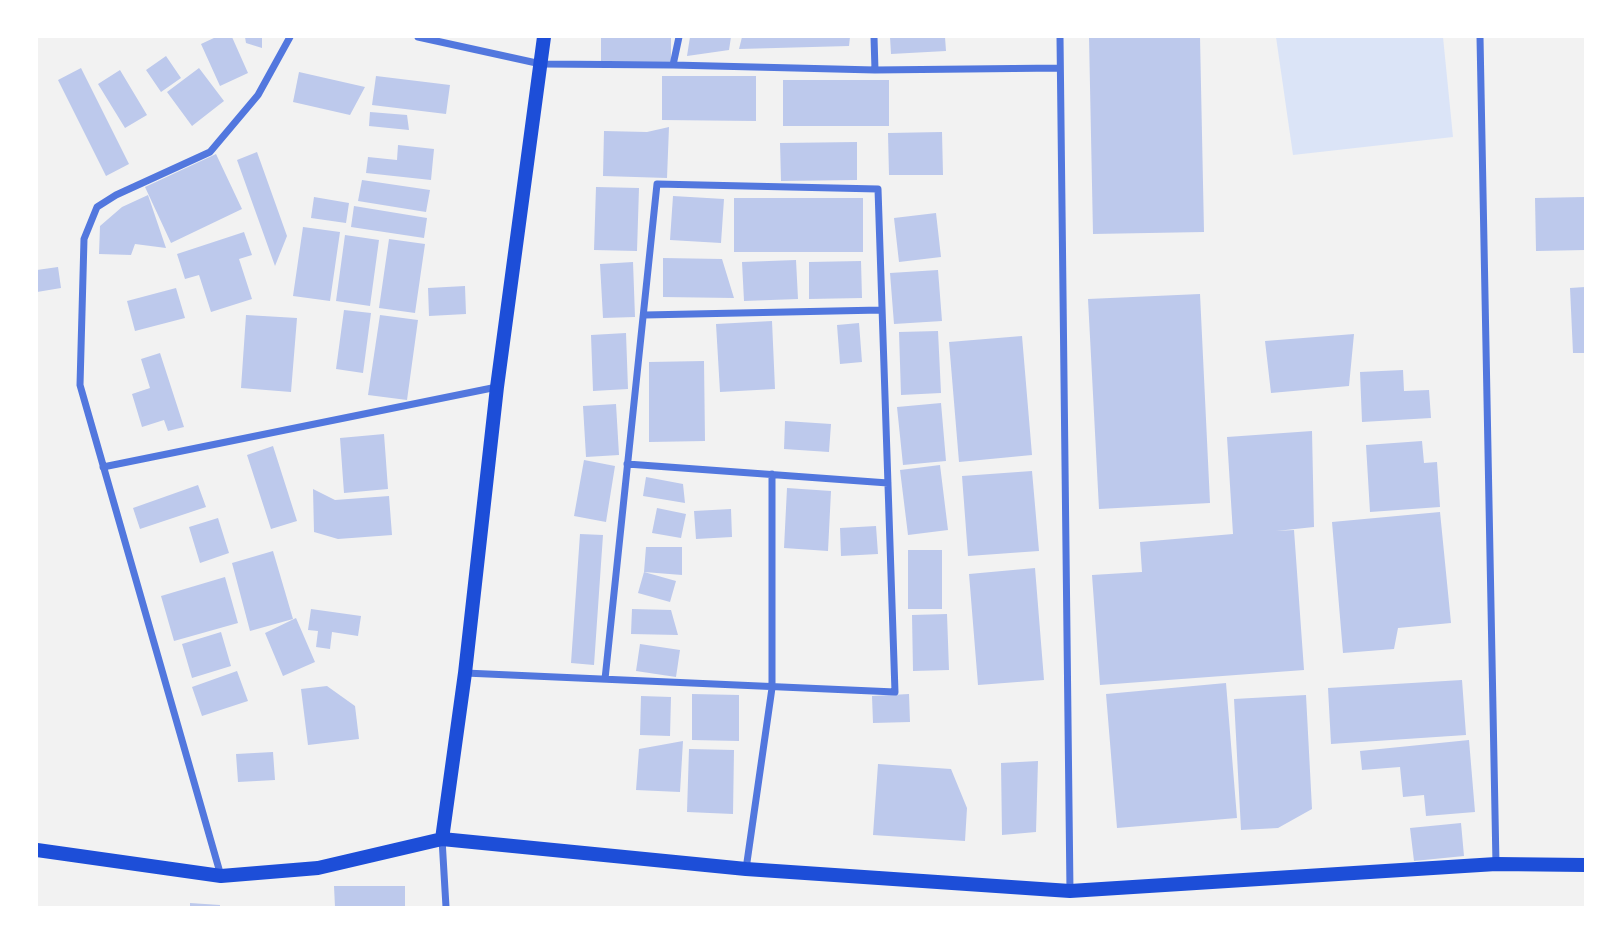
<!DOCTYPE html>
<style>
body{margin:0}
#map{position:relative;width:1622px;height:944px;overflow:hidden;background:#f2f2f2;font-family:"Asap Condensed",sans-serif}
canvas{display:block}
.frame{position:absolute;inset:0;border:38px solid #fff;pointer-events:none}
</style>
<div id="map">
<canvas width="1622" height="944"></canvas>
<div class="frame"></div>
</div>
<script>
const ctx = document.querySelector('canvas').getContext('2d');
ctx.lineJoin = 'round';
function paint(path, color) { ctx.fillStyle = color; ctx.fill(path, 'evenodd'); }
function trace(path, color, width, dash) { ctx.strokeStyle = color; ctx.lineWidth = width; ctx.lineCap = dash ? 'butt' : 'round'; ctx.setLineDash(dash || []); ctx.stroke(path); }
const green = new Path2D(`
 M1276 37H1443L1453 137 1293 155Z`);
const building = new Path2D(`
 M216 37H232L248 73 220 86 201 44Z
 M245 37H262V48L246 43Z
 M601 37H671V61H601Z
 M690 37H731L729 50 687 56Z
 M742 37H850L849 46 739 49Z
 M890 37H945L946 51 891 54Z
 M1089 37H1200L1204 232 1093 234Z
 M166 56 181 78 161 92 146 70Z
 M81 68 129 164 106 176 58 80Z
 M199 68 224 101 192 126 167 92Z
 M120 70 147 115 125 128 98 84Z
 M299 72 365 87 350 115 293 102Z
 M376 76 450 85 446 114 372 105Z
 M662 76H756V121L662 120Z
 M783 80H889V126H783Z
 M370 112 407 115 409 130 369 126Z
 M669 127 667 178 603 176 604 131 647 132Z
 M942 132 943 175H889L888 133Z
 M857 142V180L781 181 780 143Z
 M398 145 434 149 431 180 366 173 368 157 397 160Z
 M257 152 287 236 275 266 237 160Z
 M216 154 242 209 171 243 145 187Z
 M362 180 430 190 426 212 358 201Z
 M596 187 639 188 637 251 594 250Z
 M148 195 166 248 135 244 131 255 99 254 100 226 122 207Z
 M673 196 724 199 721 243 670 240Z
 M314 197 349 203 346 223 311 218Z
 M1585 197V250L1536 251 1535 198Z
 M734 198H863V252H734Z
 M354 206 427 218 424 238 351 227Z
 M936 213 941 257 899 262 894 218Z
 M303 227 340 232 330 301 293 296Z
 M244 232 252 255 239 259 252 299 211 312 199 275 185 279 177 254Z
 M345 235 379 240 370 306 336 301Z
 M389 239 425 244 415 313 379 308Z
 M663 258 722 259 734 298 663 297Z
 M796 260 798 299 744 301 742 262Z
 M861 261 862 298 809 299V262Z
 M633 262 635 317 603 318 600 264Z
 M58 267 61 288 37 292V270Z
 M938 270 942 321 894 324 890 273Z
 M465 286 466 314 429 316 428 288Z
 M1585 287V353H1573L1570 288Z
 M176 288 185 318 135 331 127 301Z
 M1200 294 1210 503 1099 509 1088 299Z
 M344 310 371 313 363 373 336 369Z
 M246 315 297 318 291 392 241 388Z
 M380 315 418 320 407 400 368 395Z
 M772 321 775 389 720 392 716 324Z
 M859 323 862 362 840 364 837 325Z
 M938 331 941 393 901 395 899 332Z
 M626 333 628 389 593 391 591 335Z
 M1354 334 1349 386 1271 393 1265 341Z
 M1022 336 1032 455 959 462 949 342Z
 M160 353 184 427 168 431 164 420 142 427 132 394 150 388 141 359Z
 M704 361 705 441 649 442V362Z
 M1403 370 1404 391 1429 390 1431 418 1362 422 1360 372Z
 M941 403 946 461 903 465 897 407Z
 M616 404 619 455 586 457 583 406Z
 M785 421 831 424 829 452 784 449Z
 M1312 431 1314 527 1276 531 1294 530 1304 670 1100 685 1092 575 1142 572 1140 542 1233 534 1227 437Z
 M384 434 388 489 344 493 340 438Z
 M1422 441 1424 463 1437 462 1440 507 1370 512 1366 445Z
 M273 446 297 521 271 529 247 455Z
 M584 460 615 466 606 522 574 516Z
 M940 465 948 530 908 535 900 470Z
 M1032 471 1039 551 968 556 962 476Z
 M646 477 683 484 685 503 643 496Z
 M198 485 206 507 140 529 133 508Z
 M787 488 831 491 828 551 784 548Z
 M313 489 335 500 389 496 392 535 338 539 314 532Z
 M657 508 686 514 681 538 652 533Z
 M731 509 732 537 696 539 694 511Z
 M1440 512 1451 623 1398 628 1394 649 1343 653 1332 522Z
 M218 518 229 553 200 563 189 527Z
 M876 526 878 554 841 556 840 528Z
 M580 534 603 535 594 665 571 663Z
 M646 547H682V575L644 572Z
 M908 550H942V609H908Z
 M273 551 293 619 250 631 232 563Z
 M1035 568 1044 680 978 685 969 574Z
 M644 572 676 581 670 602 638 593Z
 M225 577 238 623 174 641 161 596Z
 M311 609 361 616 358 636 332 632 330 649 316 647 318 631 308 630Z
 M632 609 671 610 678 635 631 634Z
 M947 614 949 670 913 671 912 615Z
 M296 618 315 662 283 676 265 633Z
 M221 632 231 666 192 678 182 644Z
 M640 644 680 650 676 677 636 671Z
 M237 671 248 701 202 716 192 687Z
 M1462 680 1466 735 1331 744 1328 688Z
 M1226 683 1237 818 1117 828 1106 694Z
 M327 686 355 706 359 739 308 745 301 689Z
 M692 694 739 695V741L692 740Z
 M909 694 910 722 873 723 872 696Z
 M1306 695 1312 809 1278 828 1241 830 1234 699Z
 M641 696 671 697 670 736 640 735Z
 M1469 740 1475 812 1426 816 1424 795 1403 797 1400 767 1362 770 1360 751Z
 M683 741 680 792 636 790 639 749Z
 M689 749 734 750 733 814 687 812Z
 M273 752 275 780 238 782 236 754Z
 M1038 761 1036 832 1002 835 1001 763Z
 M878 764 951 769 967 808 965 841 873 835Z
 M1461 823 1464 856 1414 861 1410 828Z
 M334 886H405V907H335Z
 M190 903 220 905V907H190Z`);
const minor = new Path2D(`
 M418 37 541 64 673 65 875 70 1060 68
 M874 37 875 70
 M1060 37 1070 891
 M1480 37 1496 864
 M673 65 679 37
 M645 315 881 310
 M627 464 888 483
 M103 467 497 387
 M465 673 895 692 878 189 657 184 605 679
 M442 839 446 907
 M746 869 772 688V474
 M221 876 80 385 84 239 97 207 116 195 210 152 258 95 290 37`);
const secondary = new Path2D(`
 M442 839 746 869 1070 891 1496 864 1585 865
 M37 850 221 876 318 868 442 839 465 673 497 387 544 37`);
paint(green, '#dbe4f7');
paint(building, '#bdc9ec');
trace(minor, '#5277de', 7);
trace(secondary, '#1d4ed8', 14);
</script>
